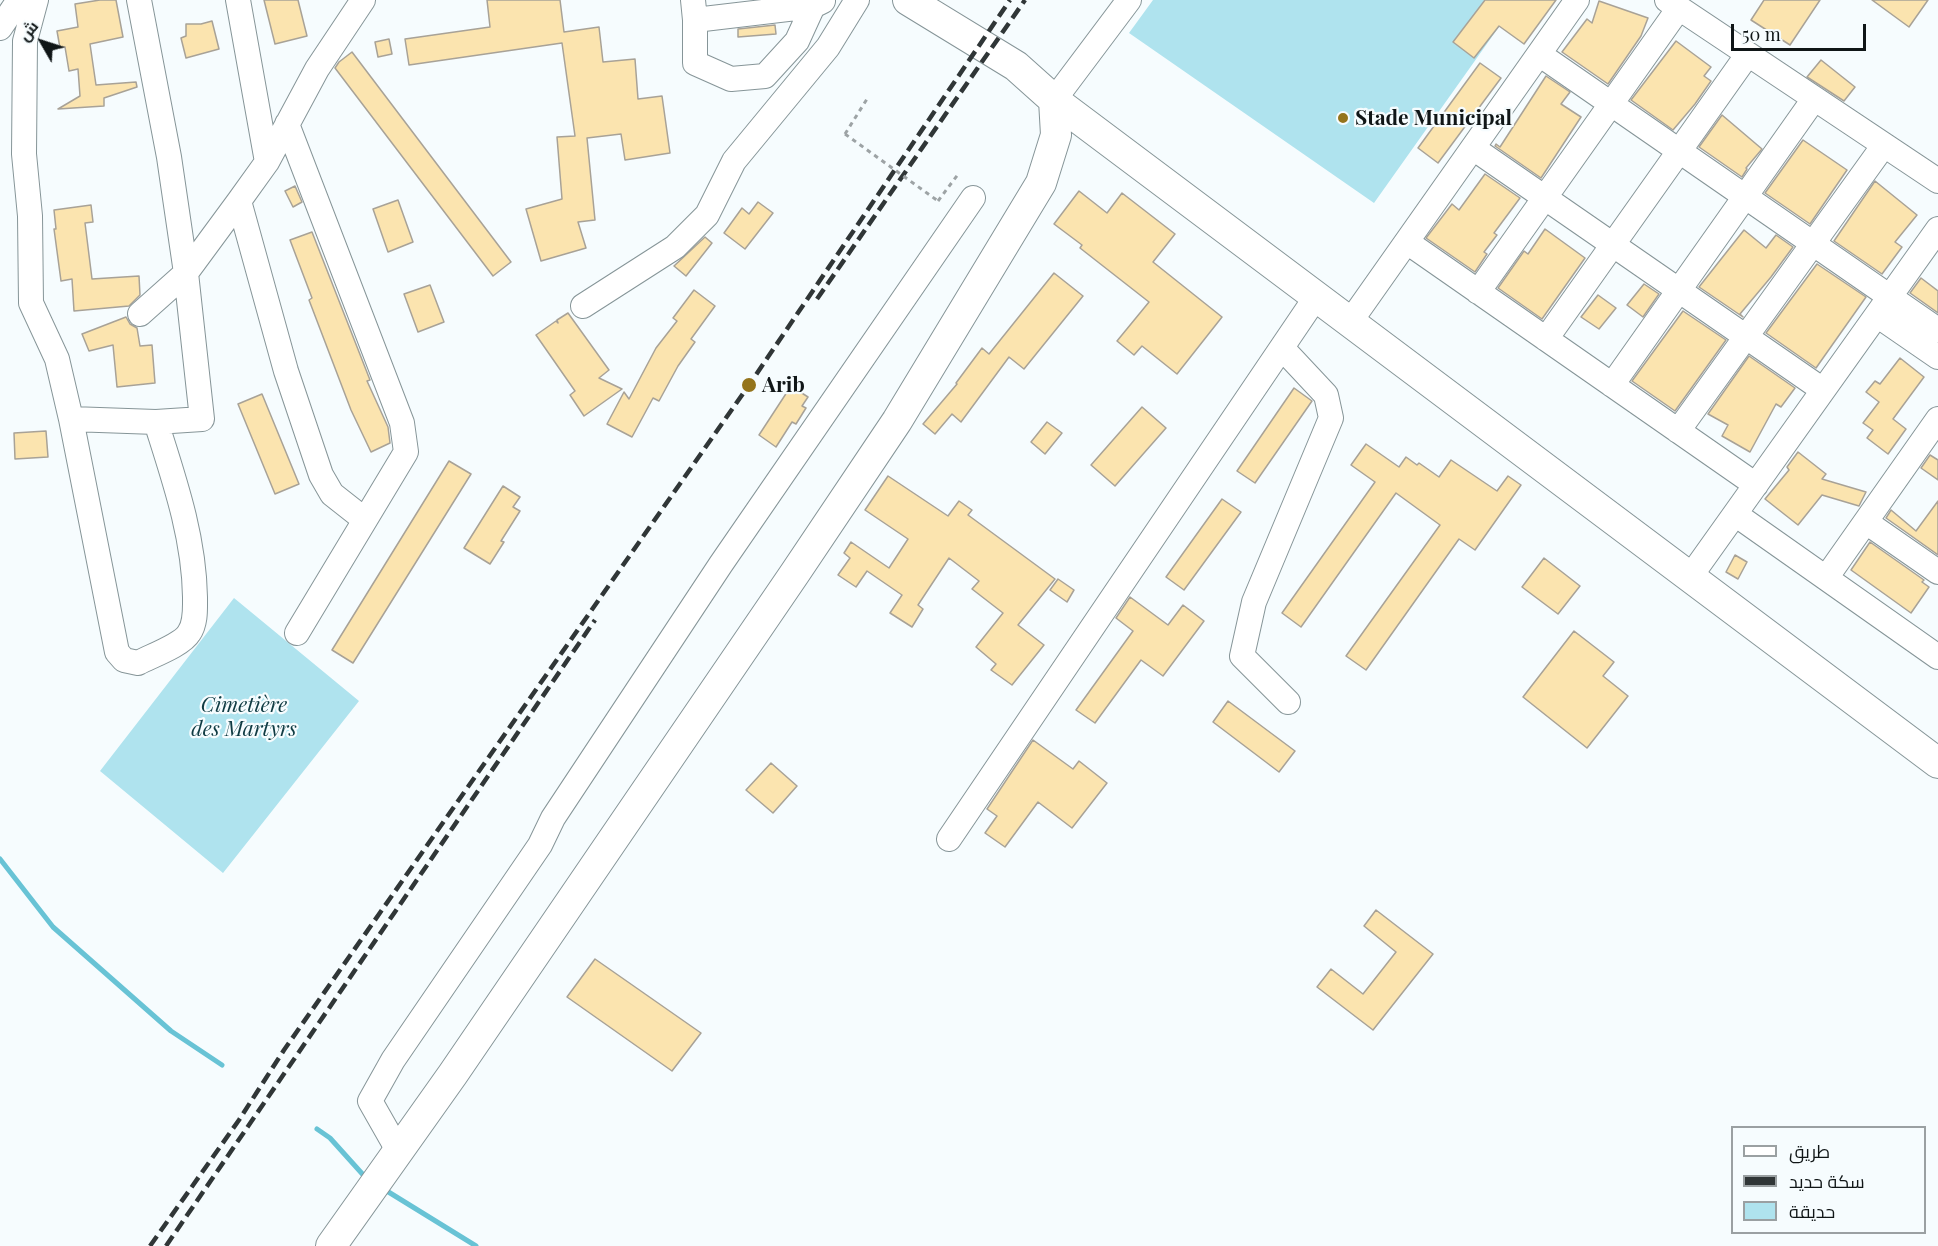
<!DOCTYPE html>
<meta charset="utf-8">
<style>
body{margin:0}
#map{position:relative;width:1938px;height:1246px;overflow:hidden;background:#f6fcfe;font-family:"Playfair Display",Cairo,serif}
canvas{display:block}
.legend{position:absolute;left:1731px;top:1126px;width:195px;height:108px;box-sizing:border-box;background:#f6fcfe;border:2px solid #9aa0a2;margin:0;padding:8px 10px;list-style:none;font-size:18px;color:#101617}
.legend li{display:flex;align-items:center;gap:12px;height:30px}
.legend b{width:30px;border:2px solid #9aa0a2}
.north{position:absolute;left:12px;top:12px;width:60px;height:60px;-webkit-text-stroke:4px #f6fcfe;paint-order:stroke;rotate:309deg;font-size:16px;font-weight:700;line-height:24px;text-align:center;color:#101617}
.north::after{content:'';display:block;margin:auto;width:21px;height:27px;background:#101617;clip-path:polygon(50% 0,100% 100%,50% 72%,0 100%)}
.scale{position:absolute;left:1731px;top:24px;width:135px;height:27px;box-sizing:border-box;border:3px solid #101617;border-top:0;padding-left:8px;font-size:18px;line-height:21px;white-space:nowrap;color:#101617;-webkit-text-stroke:4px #f6fcfe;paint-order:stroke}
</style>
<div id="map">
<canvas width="1938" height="1246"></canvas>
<ul class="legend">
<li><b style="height:8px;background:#fff"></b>طريق</li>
<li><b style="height:8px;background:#303637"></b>سكة حديد</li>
<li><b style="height:16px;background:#afe3ee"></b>حديقة</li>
</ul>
<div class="north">ش</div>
<div class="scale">50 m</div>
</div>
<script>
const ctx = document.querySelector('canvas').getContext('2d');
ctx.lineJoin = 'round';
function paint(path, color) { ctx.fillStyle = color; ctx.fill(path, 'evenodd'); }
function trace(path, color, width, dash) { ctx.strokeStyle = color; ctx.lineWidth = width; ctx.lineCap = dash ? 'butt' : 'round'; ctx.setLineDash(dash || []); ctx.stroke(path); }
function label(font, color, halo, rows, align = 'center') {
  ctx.font = font + ' "Playfair Display",serif'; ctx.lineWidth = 4.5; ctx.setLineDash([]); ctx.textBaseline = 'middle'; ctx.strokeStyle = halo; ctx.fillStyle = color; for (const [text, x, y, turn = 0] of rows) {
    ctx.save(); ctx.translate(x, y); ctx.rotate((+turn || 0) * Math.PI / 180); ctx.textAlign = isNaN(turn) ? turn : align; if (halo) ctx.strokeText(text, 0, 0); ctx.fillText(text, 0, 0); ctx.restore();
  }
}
const green = new Path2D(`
 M1153 0H1518L1374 203 1129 33Z
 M234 598 359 701 223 873 100 771Z`);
const stream = new Path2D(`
 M0 859 53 927 171 1031 222 1065
 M317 1129 330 1138 366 1178
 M382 1188 476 1246`);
const building = new Path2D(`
 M100 0H116L123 37 90 44 96 85 136 82 137 87 104 98V106L58 109 80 96 78 69 69 71 65 47 60 48 57 31 78 27 75 4Z
 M264 0H298L307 36 275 44Z
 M487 0H560L564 32 599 27 603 62 635 59 638 99 662 96 670 153 625 160 621 134 587 138 595 220 578 222 586 248 541 261 526 209 562 199 557 137 575 136 562 43 409 65 405 39 490 27Z
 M1485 0H1556L1524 44 1499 26 1474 58 1453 42Z
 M1764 0H1820L1790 45 1751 20Z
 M1872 0H1928L1909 27Z
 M1599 1 1648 18 1641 36 1608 84 1562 52 1587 19 1592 23Z
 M212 21 219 49 186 58 181 38 186 36V24H201Z
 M775 25 776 34 738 37V29Z
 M389 39 392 54 378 57 375 42Z
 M1676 41 1711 67 1704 76 1711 81 1695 104 1673 130 1631 100Z
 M352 52 511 262 493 276 335 68 339 62Z
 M1821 60 1855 87 1844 101 1807 77Z
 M1480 63 1501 78 1438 163 1418 148Z
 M1546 76 1570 92 1561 104 1581 117 1541 178 1495 146 1496 144 1500 147Z
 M1722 115 1762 149 1746 168 1747 169 1742 177 1699 147Z
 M1803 140 1847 170 1810 224 1765 193Z
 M1485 174 1520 198 1494 233 1497 235 1484 252 1487 254 1475 272 1426 238 1452 204 1459 210Z
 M1875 181 1917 215 1895 242 1902 247 1882 274 1834 241Z
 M295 186 302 202 293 207 285 191Z
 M1079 191 1107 213 1122 193 1175 234 1153 262 1222 317 1177 374 1142 346 1134 355 1117 341 1149 302 1080 248 1082 245 1054 224Z
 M398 200 413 242 388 252 373 209Z
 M758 202 773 213 745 249 724 233 742 208 749 214Z
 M91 205 93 222 85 223 92 279 139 276 140 295 129 306 74 311 72 279 61 281 54 229H56L54 210Z
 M1545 229 1585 258 1542 319 1498 288 1524 251 1528 254Z
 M1744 230 1766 248 1776 235 1793 247 1771 277 1740 314 1743 317 1699 287Z
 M312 232 370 380 367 381 388 427 390 443 371 452 351 410 309 300 312 298 290 240Z
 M705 237 712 243 686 276 674 266Z
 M1817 264 1866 297 1816 368 1766 333Z
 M1054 273 1083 296 1024 369 1009 357 961 422 952 414 935 434 923 424 957 384 956 383 982 348 989 354Z
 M1921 278 1938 291V313L1910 293Z
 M1644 284 1659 294 1643 317 1627 305Z
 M430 285 444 322 418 332 404 294Z
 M694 290 715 306 691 339 695 342 678 366 659 401 653 398 632 437 607 424 624 392 629 399 656 348 677 321 673 318Z
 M1598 295 1616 308 1599 329 1581 317Z
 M1683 311 1726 340 1675 411 1632 381Z
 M568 313 609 370 599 378 622 389 584 416 570 395 575 391 536 335 556 321 558 323 557 320Z
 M126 317 130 324 137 328 140 346 152 345 155 383 117 387 113 345 89 351 82 334Z
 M1749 356 1795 388 1781 407 1776 404 1750 452 1722 436 1728 425 1708 414Z
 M1900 358 1924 377 1893 419 1906 429 1888 454 1867 438 1873 430 1863 423 1879 402 1866 392 1875 381 1880 384Z
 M791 386 808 397 802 406 806 408 796 424 792 422 776 447 759 435Z
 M1294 388 1312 401 1255 483 1237 471Z
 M262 394 299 484 275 494 238 404Z
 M1142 407 1166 428 1115 486 1091 465Z
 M1047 422 1062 433 1045 454 1031 442Z
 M46 431 48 457 15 459 14 433Z
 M1366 444 1399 467 1406 457 1417 465 1419 463 1439 477 1451 460 1497 491 1508 476 1521 485 1475 550 1459 539 1366 670 1346 656 1440 525 1396 493 1301 627 1282 613 1375 482 1351 465Z
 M1798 452 1826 474 1822 479 1866 492 1859 506 1822 495 1798 525 1765 499 1789 470 1787 467Z
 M1930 455 1938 460V480L1921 468Z
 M449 461 471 474 353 663 332 650Z
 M888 476 948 516 959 501 972 510 968 515 1055 579 1018 625 1044 645 1012 685 991 670 996 664 976 647 1003 613 972 589 979 581 949 558 918 605 923 609 912 627 890 613 902 595 867 571 856 587 838 575 850 558 844 553 851 542 889 568 908 539 865 510Z
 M503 486 520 497 513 507 520 511 501 541 504 542 490 564 464 548Z
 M1222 499 1241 512 1184 590 1166 577Z
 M1938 501V555L1886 518 1891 510 1916 531Z
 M1870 542 1924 580 1922 582 1929 587 1911 613 1851 570Z
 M1735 555 1747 562 1738 579 1726 572Z
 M1544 558 1580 586 1558 614 1522 587Z
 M1058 579 1074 590 1067 602 1050 590Z
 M1130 597 1168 625 1183 605 1204 621 1163 676 1141 660 1095 723 1076 710 1133 631 1116 618Z
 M1574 631 1614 662 1603 676 1628 696 1587 748 1523 697Z
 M1228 701 1295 751 1279 772 1213 722Z
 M1033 740 1073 769 1079 761 1107 783 1072 828 1038 802 1005 847 985 833 997 816 987 809Z
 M771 763 797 786 773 813 746 790Z
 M1376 910 1433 954 1373 1030 1317 987 1331 969 1363 994 1396 952 1364 926Z
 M595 959 701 1033 672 1071 567 997Z`);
const path = new Path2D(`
 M845 134 867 99
 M938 201 959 173`);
const minor = new Path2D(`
 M36 0 25 41 24 154 30 216 31 303 57 359 71 419 156 422 202 419 186 273 169 157 139 0
 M238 0 267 162
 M693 0 695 20 813 6 823 1
 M1667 0 1938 181
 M695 20V63L731 79 765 76 797 41 813 6 807 0
 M0 28 19 0
 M1539 54 1938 330
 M1054 100 1129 0
 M287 124 402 423 406 452 297 633
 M1473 148 1823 390
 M239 201 286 371 321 475 332 494 365 520
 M1407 242 1756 485
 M1478 292 1679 8
 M583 306 675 247 707 215 734 161 828 47 857 0
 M140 314 186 273 239 201 267 162 317 69 363 0
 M1877 315 1938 357
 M1350 322 1577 0
 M1546 339 1748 54
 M1282 348 1326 395 1331 418 1254 602 1242 656 1288 702
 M1612 385 1814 99
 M71 419 117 652 124 660 138 663C151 656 182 645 189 633 196 623 195 609 195 597 194 536 174 479 156 422
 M1678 431 1884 145
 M1735 514 1938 657
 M1866 522 1938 572
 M1690 577 1938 229
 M1826 578 1938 419
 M949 839 1316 297
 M399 1152 370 1101 393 1060 540 845 553 818 721 564 973 198`);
const major = new Path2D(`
 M1054 100 1938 763
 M331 1246 453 1074 795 573 897 421 1041 183 1056 135 1054 100 1016 66 908 0`);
const rail = new Path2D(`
 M817 299 1025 0
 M150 1246 239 1120 284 1050 749 385 1010 0
 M166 1246 595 620`);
const pathBridge = new Path2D(`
 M845 134 938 201`);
const markers = [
 [1343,118,6,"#94741c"],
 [749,385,8,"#94741c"]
];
const poiNames = [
 ["Stade Municipal",1355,118],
 ["Arib",762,385]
];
const parkNames = [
 ["Cimetière",244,705],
 ["des Martyrs",244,729]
];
paint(green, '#afe3ee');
trace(stream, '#68c3d5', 5);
paint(building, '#fbe4af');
trace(building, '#a8a297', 1.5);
trace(minor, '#869598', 26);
trace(major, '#869598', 32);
trace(path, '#9da3a5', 3, [4.5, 4.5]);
trace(minor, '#fff', 24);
trace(major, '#fff', 30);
trace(rail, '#303637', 4.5, [12, 6]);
trace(pathBridge, '#9da3a5', 3, [4.5, 4.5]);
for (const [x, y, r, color] of markers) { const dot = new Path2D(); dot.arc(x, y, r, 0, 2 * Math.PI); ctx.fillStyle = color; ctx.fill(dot); trace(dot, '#f6fcfe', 2); }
label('bold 21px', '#101617', '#f6fcfe', poiNames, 'left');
label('italic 21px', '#0f3b43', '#f6fcfe', parkNames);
</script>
